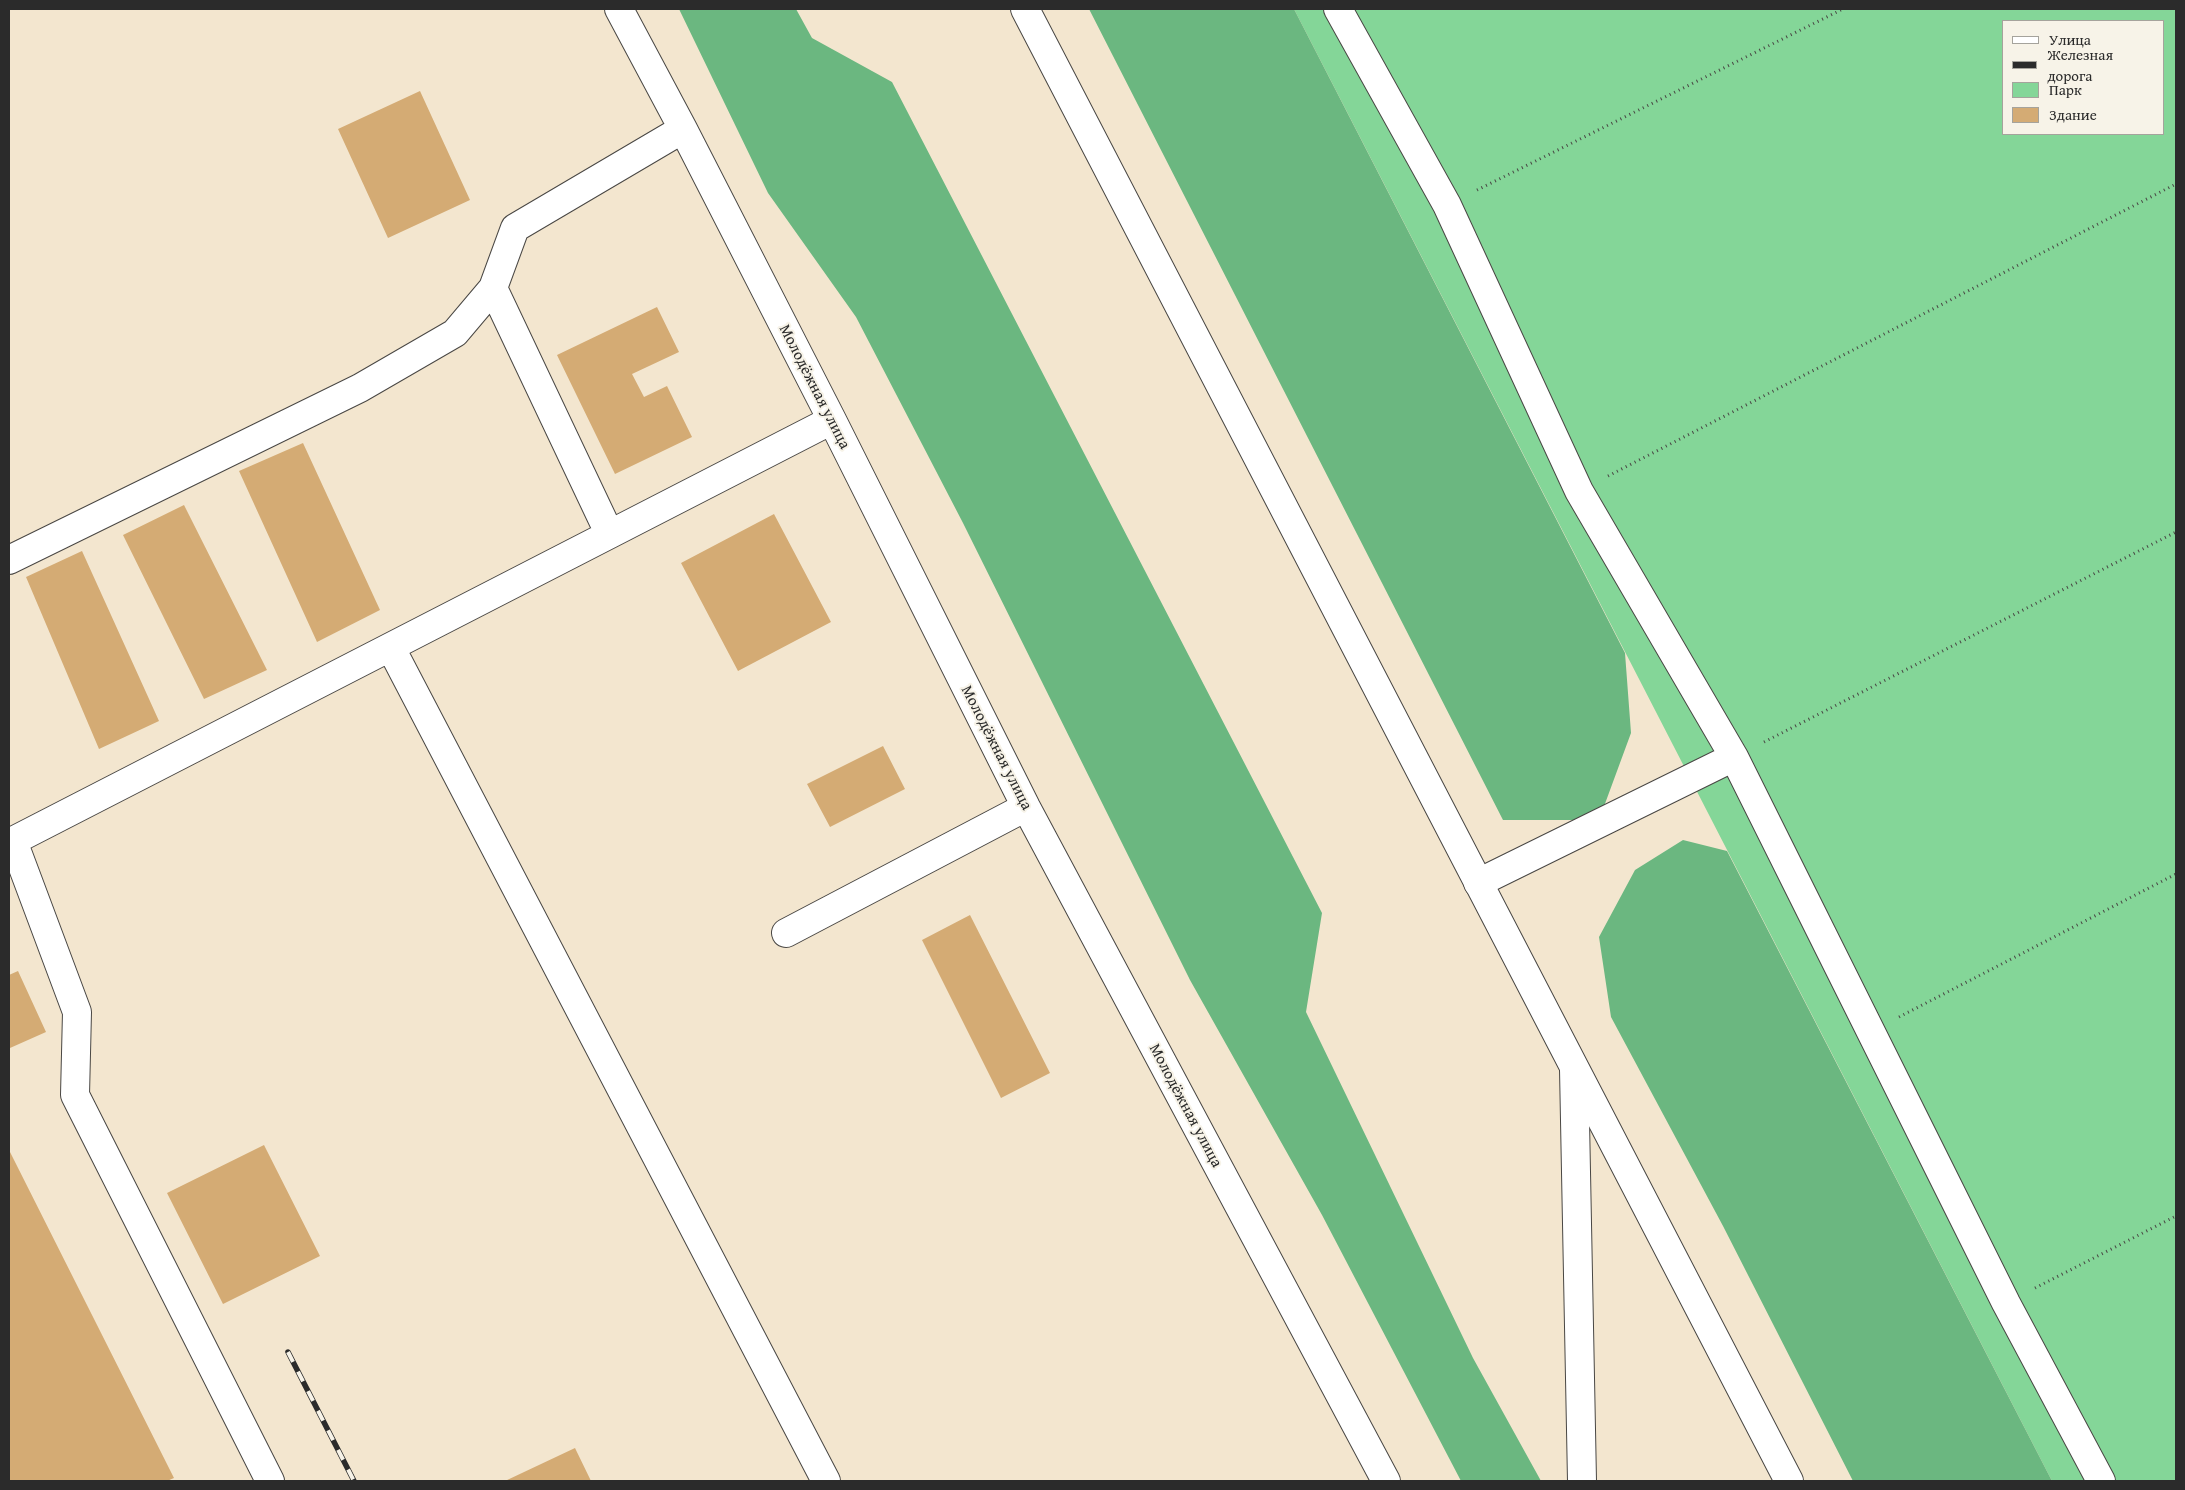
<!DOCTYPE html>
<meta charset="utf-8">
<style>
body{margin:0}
#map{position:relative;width:2185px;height:1490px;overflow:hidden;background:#f3e6cf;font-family:"Gentium Book Plus",serif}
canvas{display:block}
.frame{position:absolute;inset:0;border:10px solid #2b2b2b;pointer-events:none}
.legend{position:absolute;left:2002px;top:20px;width:162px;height:115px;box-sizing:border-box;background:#f7f3e8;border:1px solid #a5a39c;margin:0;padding:6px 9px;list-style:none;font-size:15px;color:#2b2b2b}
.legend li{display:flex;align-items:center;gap:10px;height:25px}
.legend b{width:25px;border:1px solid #a5a39c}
</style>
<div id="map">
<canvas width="2185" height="1490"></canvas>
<div class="frame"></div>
<ul class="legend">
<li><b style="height:6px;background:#fff"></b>Улица</li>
<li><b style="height:6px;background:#2b2b2b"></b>Железная дорога</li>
<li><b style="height:14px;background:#84d698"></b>Парк</li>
<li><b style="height:14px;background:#d4ab74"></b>Здание</li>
</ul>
</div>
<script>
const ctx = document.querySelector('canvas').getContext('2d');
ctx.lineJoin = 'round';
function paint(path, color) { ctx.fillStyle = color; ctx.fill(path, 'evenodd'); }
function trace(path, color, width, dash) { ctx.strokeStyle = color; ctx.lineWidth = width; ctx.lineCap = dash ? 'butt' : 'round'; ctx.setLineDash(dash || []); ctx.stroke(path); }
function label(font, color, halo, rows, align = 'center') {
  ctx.font = font + ' "Gentium Book Plus",serif'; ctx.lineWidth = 4; ctx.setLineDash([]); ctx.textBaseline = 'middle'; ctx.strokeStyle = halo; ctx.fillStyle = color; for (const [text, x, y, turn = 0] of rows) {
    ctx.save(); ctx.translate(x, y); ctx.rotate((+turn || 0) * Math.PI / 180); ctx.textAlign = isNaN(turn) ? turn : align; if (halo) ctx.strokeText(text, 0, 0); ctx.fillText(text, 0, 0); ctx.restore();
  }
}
const green = new Path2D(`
 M1294 9H2176V1481H2052ZM2004 21H2164V134H2004Z`);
const forest = new Path2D(`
 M679 9H796L812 38 892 82 1322 913 1306 1012 1473 1358 1541 1481H1461L1322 1215 1190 980 963 523 856 317 768 193Z
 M1089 9H1294L1625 653 1631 733 1599 820H1503Z
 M1683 840 1727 851 2052 1481H1853L1723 1226 1611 1017 1599 937 1635 870Z`);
const building = new Path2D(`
 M420 91 470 200 388 238 338 129Z
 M657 307 679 352 632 374 644 397 667 386 692 437 615 474 557 355Z
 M303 443 380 610 317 642 239 471Z
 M184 505 267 670 204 699 123 535Z
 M774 514 831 622 738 671 681 563Z
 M82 551 159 721 99 749 26 577Z
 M883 746 905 789 830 827 807 784Z
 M970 915 1050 1073 1001 1098 922 940Z
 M18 971 46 1032 10 1048 9 1045V975Z
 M264 1145 320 1256 223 1304 167 1193Z
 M9 1150 174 1478 167 1481H9Z
 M575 1448 591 1481H505Z`);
const path = new Path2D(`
 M1477 190 1843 9
 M1608 476 2176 184
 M1764 742 2176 532
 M1899 1017 2176 874
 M2035 1288 2176 1216`);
const minor = new Path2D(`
 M619 9 683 129 832 420 1026 807 1386 1481
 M1338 9 1447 205 1579 491 1734 757 2006 1303 2101 1481
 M493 288 609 533
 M9 560 360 388 455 333 493 288 515 228 683 129
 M391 648 826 1481
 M13 841 77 1012 75 1095 270 1481
 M9 843 832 420
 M1478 883 1734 757
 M786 933 1026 807
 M1574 1069 1582 1481`);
const major = new Path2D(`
 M1025 9 1789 1481`);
const rail = new Path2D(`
 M288 1352 354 1481`);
const streetNames = [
 ["Молодёжная улица",814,387,63],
 ["Молодёжная улица",996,748,63],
 ["Молодёжная улица",1185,1106,62]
];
paint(green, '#84d698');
paint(forest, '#6bb780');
paint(building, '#d4ab74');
trace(minor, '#494744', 30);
trace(major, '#494744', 30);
trace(path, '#494744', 3, [1, 4]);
trace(minor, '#fff', 28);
trace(major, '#fff', 28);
trace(rail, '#2b2b2b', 5.5);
trace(rail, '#f7f3e8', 4, [11]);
label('16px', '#2b2b2b', '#f7f3e8', streetNames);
</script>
